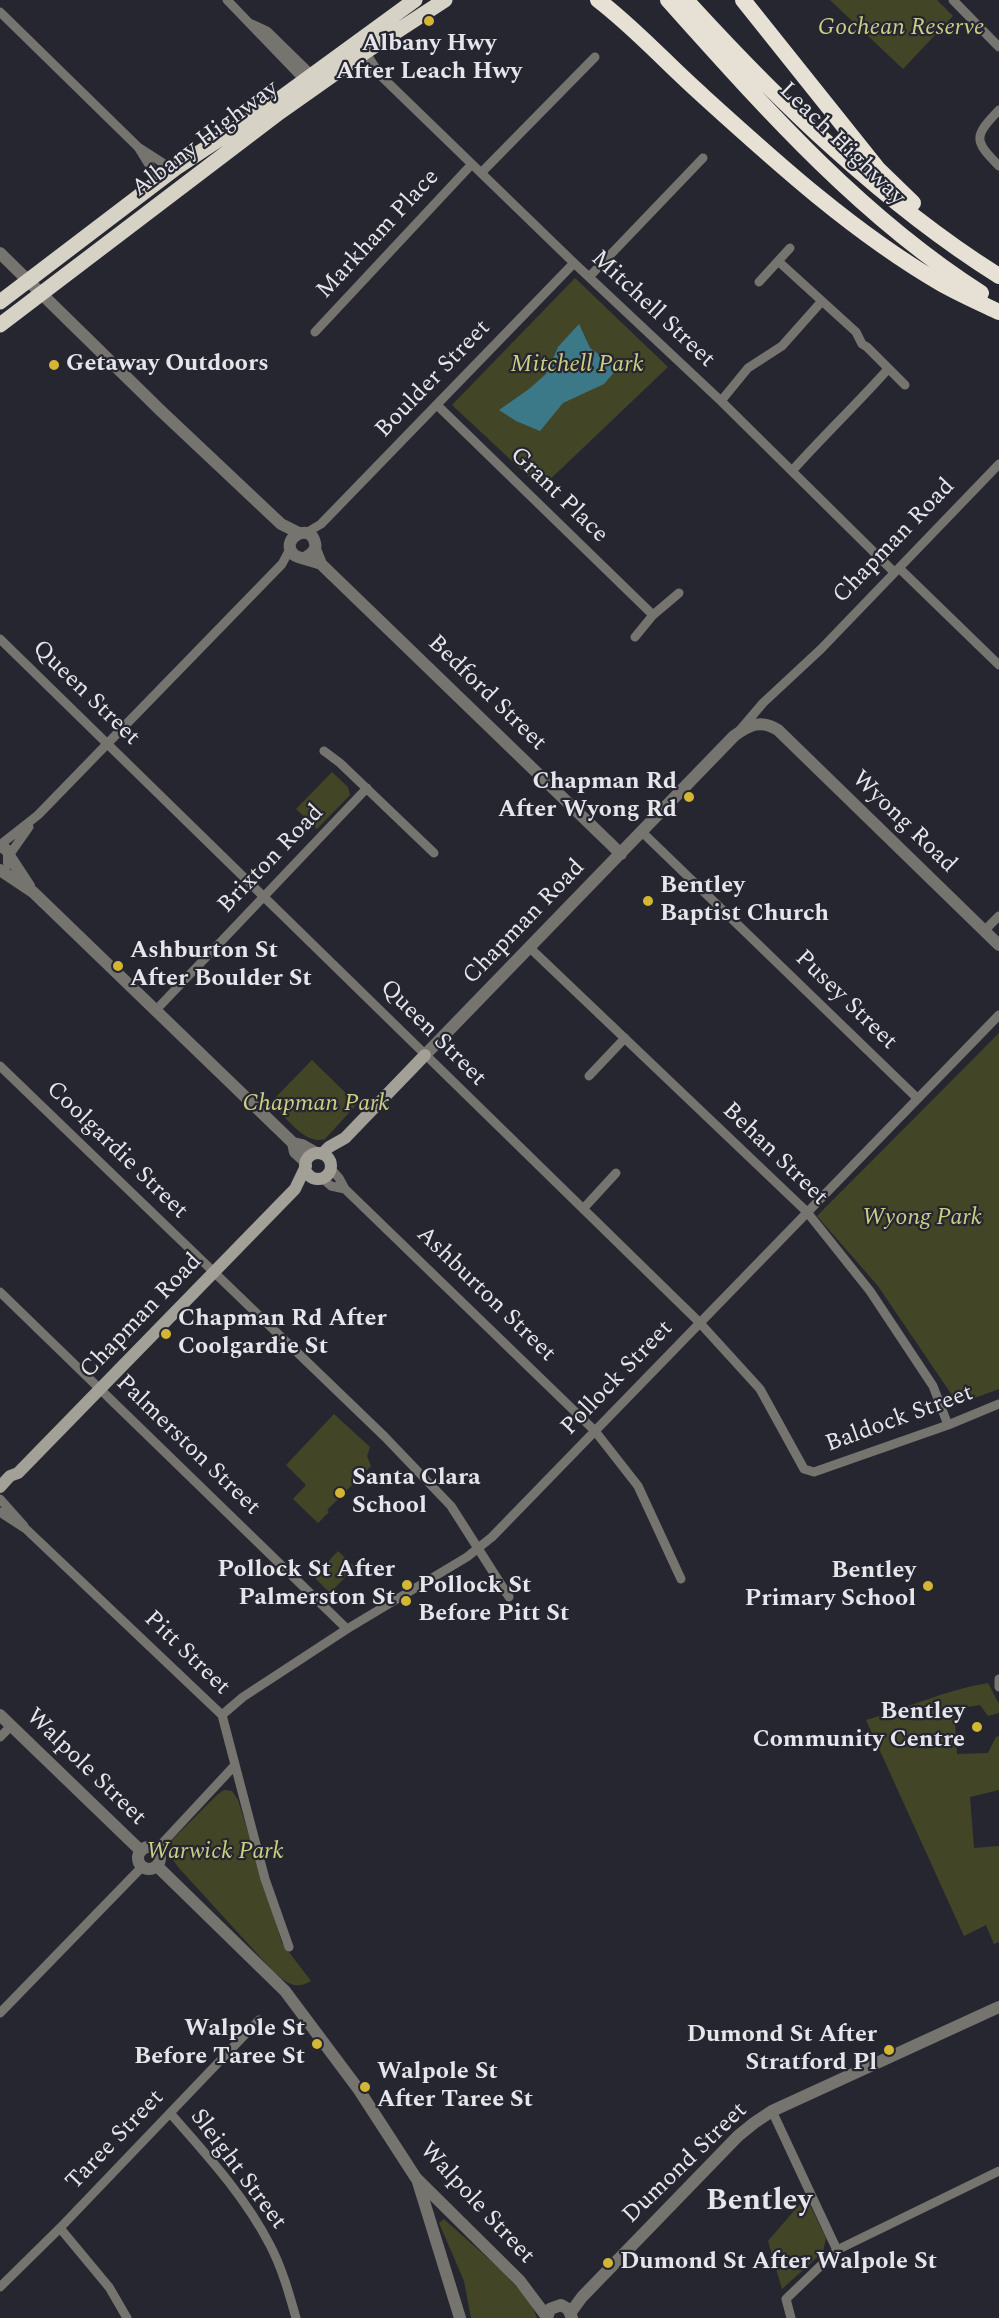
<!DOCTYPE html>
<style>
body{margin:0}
canvas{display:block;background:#262630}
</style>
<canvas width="999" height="2318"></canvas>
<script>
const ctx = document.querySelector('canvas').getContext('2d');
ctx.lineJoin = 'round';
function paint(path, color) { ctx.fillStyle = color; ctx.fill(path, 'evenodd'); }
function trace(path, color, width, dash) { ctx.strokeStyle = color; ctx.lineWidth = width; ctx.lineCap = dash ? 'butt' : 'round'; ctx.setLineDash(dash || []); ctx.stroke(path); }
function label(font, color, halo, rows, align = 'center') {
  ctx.font = font + ' Spectral,serif'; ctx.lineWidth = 4.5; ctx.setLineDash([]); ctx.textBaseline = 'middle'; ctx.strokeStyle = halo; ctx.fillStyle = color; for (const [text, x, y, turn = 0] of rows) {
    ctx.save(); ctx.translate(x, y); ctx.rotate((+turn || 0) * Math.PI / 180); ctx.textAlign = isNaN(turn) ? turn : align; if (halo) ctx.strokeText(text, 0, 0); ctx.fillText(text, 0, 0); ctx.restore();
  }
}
const green = new Path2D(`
 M830 0H937L953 16 903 69Z
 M575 278 668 367 541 488 452 405Z
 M332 772 348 787 350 795 317 829 296 809Z
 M999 1033V1389L958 1404 878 1286 817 1216Z
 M312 1060 357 1104 325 1139C305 1146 284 1115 271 1102Z
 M334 1414 370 1447 367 1456 371 1466 327 1510 329 1512 318 1523 293 1499 306 1485 286 1465Z
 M338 1551 355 1567 330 1593 314 1577Z
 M988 1683 999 1704V1713L988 1716 980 1705 954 1709 957 1754 988 1753 996 1737 999 1736V1790L970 1797 974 1848 999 1846V1942L994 1944 986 1925 964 1936 866 1720C908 1708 945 1690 988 1683Z
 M224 1790 232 1791 238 1800 282 1943 311 1981C295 1991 285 1982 273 1971L178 1867 171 1857 172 1840 218 1794Z
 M806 2197 826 2238 823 2252 782 2289 768 2241Z
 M444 2219C467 2241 530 2290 537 2318H471L464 2281 439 2223Z`);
const water = new Path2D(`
 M579 324 590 348 618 368 604 384 563 403 540 431 516 421 499 410 529 389 546 374 558 347Z`);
const minor = new Path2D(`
 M227 0 305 81
 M953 0 999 47
 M0 12 138 147 166 165 176 168
 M252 24 267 31 313 76
 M365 52 381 76 574 263 721 401 894 572
 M351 62 379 75
 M999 110C974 136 973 140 999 166
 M138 147 159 181
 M481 173 595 57
 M778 261 856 332 862 344 867 347 905 385
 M589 277 703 158
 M759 282 790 248
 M315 332 472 164
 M721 401 748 368 782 346 822 301
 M437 405 653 615
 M792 471C823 436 857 404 888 369
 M306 533 321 524 574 263
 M899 568 999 665
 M635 637 653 615 679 593
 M0 639 699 1322 760 1389 804 1469 814 1472 948 1425 999 1404
 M740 730 763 703 821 649 999 464
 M324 751 340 763 434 853
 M642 832 917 1098
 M0 845 38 815 282 564 290 549
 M10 854 29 827
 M984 931 999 916
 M530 948 807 1212 870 1291 933 1386 948 1425
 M155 1011 367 788
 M0 1066 385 1437 451 1506 509 1597
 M589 1076 625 1038
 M331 1169 339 1178 345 1189 595 1431 638 1486 681 1579
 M322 1178 331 1186 345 1189
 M583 1209 616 1173
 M0 1292 347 1629
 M0 1499 24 1526
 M0 1512 26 1529 222 1715 265 1879 289 1947
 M999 1679V1687
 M222 1715 243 1697 347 1629 467 1557 492 1537 999 1015
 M0 1737 11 1726
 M156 1850 235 1765
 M0 2013 142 1867
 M772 2111 837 2250
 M170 2113C206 2154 244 2195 270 2245 282 2268 289 2293 296 2318
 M60 2228 109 2287 127 2318
 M0 2287 60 2228 259 2020
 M791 2318 786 2299 837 2250 999 2171`);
const tertiary = new Path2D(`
 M0 253 160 410 281 524 299 533
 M315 549 321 564 621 854
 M306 557C312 554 317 550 315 543 311 521 278 539 294 555 298 558 315 561 321 564
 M0 845 9 852V863
 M10 857 29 886
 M0 870 33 892 293 1143 295 1152 306 1162
 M425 1055 734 736C749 725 761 719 778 730L999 945
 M293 1143 302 1145 316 1153
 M0 1715 141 1851
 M138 1858a11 11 0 1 1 22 0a11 11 0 1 1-22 0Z
 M157 1866 285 1991 359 2090 416 2178 520 2281 547 2317
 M418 2182 460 2318
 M571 2312 582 2297 738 2136 754 2123 772 2111 999 2007
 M547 2318 550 2309 561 2305 568 2309 572 2318`);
const secondary = new Path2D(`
 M305 1166a13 13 0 1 1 26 0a13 13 0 1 1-26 0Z
 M322 1154 329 1147 345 1138 425 1055
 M0 1487 10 1476 18 1473 295 1189 306 1166`);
const trunk = new Path2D(`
 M0 302 176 168 271 105 415 0
 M0 325 280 112 365 52 445 0`);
const motorway = new Path2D(`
 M598 0C636 29 667 64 702 95 777 163 854 233 942 284 960 294 980 303 999 312
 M668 0C764 107 859 215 981 293
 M686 0C778 101 884 204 999 276
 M743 0 878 169 913 203`);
const markers = [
 [429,21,6,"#d3b635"],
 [54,365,6,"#d3b635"],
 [689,797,6,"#d3b635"],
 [648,901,6,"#d3b635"],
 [118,966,6,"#d3b635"],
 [166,1334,6,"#d3b635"],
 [340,1493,6,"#d3b635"],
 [407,1585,6,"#d3b635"],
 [928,1586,6,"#d3b635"],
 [406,1601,6,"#d3b635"],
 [977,1727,6,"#d3b635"],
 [317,2044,6,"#d3b635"],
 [889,2050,6,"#d3b635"],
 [365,2087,6,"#d3b635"],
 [608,2263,6,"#d3b635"]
];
const parkNames = [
 ["Gochean Reserve",901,29],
 ["Mitchell Park",577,366],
 ["Chapman Park",316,1105],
 ["Wyong Park",922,1219],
 ["Warwick Park",215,1853]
];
const poiNames = [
 ["Albany Hwy",429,45,"center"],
 ["After Leach Hwy",429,73,"center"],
 ["Getaway Outdoors",66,365],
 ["Chapman Rd",677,783,"right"],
 ["After Wyong Rd",677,811,"right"],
 ["Bentley",660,887],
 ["Baptist Church",660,915],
 ["Ashburton St",130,952],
 ["After Boulder St",130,980],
 ["Chapman Rd After",178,1320],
 ["Coolgardie St",178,1348],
 ["Santa Clara",352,1479],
 ["School",352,1507],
 ["Pollock St After",395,1571,"right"],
 ["Palmerston St",395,1599,"right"],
 ["Bentley",916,1572,"right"],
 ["Primary School",916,1600,"right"],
 ["Pollock St",418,1587],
 ["Before Pitt St",418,1615],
 ["Bentley",965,1713,"right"],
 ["Community Centre",965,1741,"right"],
 ["Walpole St",305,2030,"right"],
 ["Before Taree St",305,2058,"right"],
 ["Dumond St After",877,2036,"right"],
 ["Stratford Pl",877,2064,"right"],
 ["Walpole St",377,2073],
 ["After Taree St",377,2101],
 ["Dumond St After Walpole St",620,2263]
];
const streetNames = [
 ["Albany Highway",206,140,-37],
 ["Leach Highway",841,145,44],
 ["Markham Place",379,235,-47],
 ["Mitchell Street",652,310,43],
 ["Boulder Street",434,380,-46],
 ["Grant Place",558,496,44],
 ["Chapman Road",895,542,-46],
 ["Queen Street",85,694,44],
 ["Bedford Street",486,694,44],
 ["Wyong Road",903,823,44],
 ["Brixton Road",272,860,-46],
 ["Chapman Road",525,923,-46],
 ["Pusey Street",845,1001,44],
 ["Queen Street",432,1034,45],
 ["Coolgardie Street",116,1151,44],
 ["Behan Street",774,1155,44],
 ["Ashburton Street",485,1295,44],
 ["Chapman Road",142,1317,-46],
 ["Pollock Street",618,1379,-46],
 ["Baldock Street",900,1420,-20],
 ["Palmerston Street",187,1446,44],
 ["Pitt Street",186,1654,44],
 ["Walpole Street",85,1768,44],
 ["Taree Street",116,2141,-46],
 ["Dumond Street",686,2164,-44],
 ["Sleight Street",237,2170,53],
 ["Walpole Street",476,2204,47]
];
const districtNames = [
 ["Bentley",759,2203]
];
paint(green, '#434527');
paint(water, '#3c7988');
trace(minor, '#76746f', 9);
trace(tertiary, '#76746f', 12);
trace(secondary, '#a3a097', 12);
trace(trunk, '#d6d2c6', 15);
trace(motorway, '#e6e1d4', 16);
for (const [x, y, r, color] of markers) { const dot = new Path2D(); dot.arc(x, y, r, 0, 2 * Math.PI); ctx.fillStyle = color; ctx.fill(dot); trace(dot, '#262630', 2); }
label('italic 24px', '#cbce83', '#262630', parkNames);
label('bold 24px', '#e5e5eb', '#262630', poiNames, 'left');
label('24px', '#e5e5eb', '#262630', streetNames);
label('bold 30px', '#e5e5eb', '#262630', districtNames);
</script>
